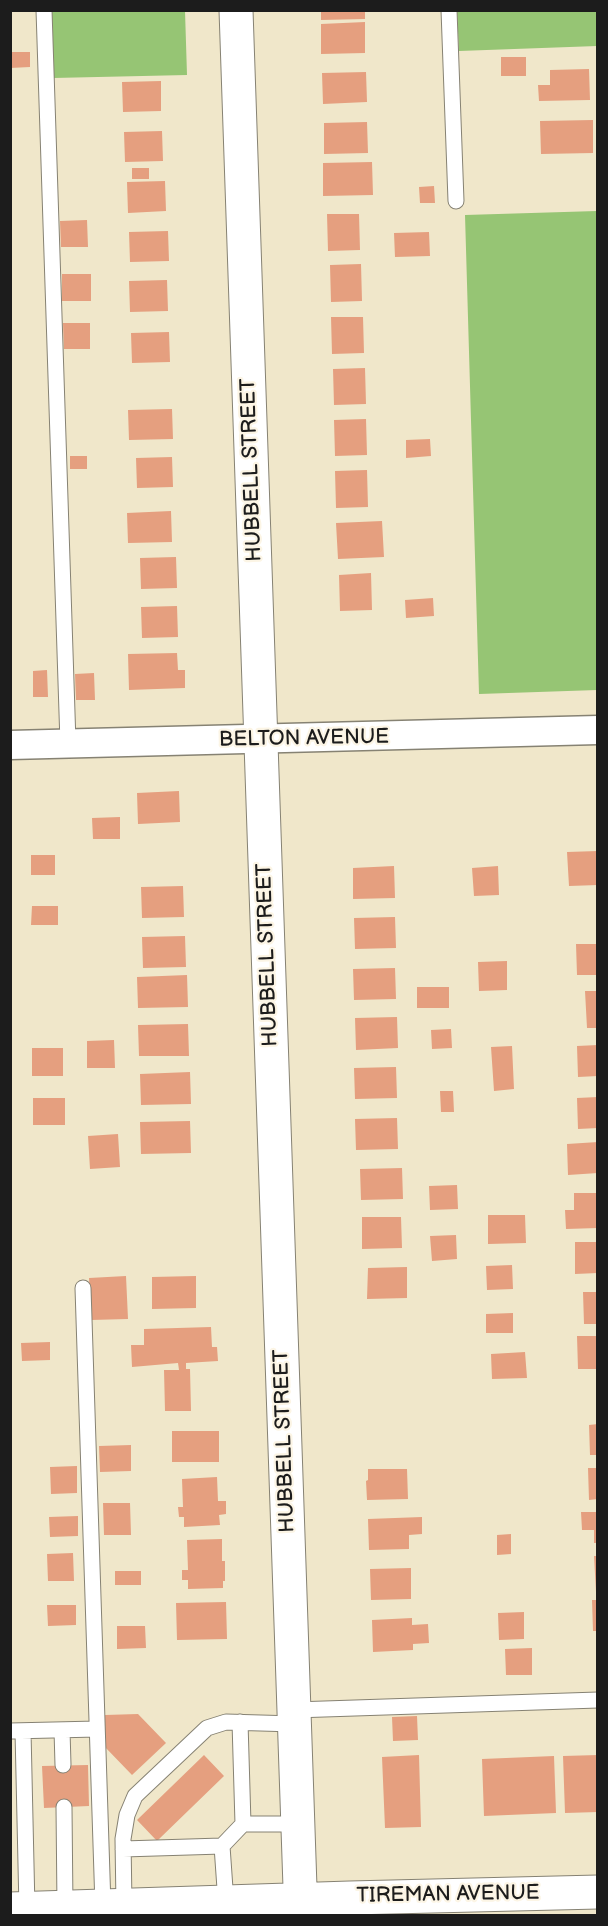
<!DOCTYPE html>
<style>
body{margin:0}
#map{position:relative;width:608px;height:1926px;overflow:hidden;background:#f0e7ca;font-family:"Balsamiq Sans",sans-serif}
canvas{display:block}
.frame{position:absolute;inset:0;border:12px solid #1c1c1c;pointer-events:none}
</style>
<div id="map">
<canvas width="608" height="1926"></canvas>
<div class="frame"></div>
</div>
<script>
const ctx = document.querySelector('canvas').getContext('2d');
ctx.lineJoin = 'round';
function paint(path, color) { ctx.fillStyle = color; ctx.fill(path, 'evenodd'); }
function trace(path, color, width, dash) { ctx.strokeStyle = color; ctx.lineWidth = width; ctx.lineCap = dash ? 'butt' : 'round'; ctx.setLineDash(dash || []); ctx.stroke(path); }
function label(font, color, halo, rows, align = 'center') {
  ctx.font = font + ' "Balsamiq Sans",sans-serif'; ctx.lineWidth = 4.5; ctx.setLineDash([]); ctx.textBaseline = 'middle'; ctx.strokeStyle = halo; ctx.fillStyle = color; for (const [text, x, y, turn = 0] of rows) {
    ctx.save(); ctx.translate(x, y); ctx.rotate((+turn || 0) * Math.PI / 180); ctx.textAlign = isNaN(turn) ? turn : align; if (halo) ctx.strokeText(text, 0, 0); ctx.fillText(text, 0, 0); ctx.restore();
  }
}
const green = new Path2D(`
 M52 11H185L187 75 53 78Z
 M457 11H597V46L459 51Z
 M597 211V690L479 694 465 215Z`);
const building = new Path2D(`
 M321 10H365V19L321 20Z
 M365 22V53L321 54V24Z
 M10 52H30V67L10 68Z
 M501 57H526V76H501Z
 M589 69 590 100 539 101 538 85H550V70Z
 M366 72 367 102 323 104 322 73Z
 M161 81V111L123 112 122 82Z
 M593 120V153L541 154 540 121Z
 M367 122 368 153 324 154V123Z
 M162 131 163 161 125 162 124 132Z
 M372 162 373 195 323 196V163Z
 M132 168H149V179H132Z
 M165 181 166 211 128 213 127 182Z
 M434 186 435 203H420L419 187Z
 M327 214H359L360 250 328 251Z
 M87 220 88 247H61L60 221Z
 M168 231 169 261 130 262 129 232Z
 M429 232 430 256 395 257 394 233Z
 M361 264 362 301 331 302 330 265Z
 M62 274H91V301H62Z
 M167 280 168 311 130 312 129 281Z
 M331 317H363L364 353 332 354Z
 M63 323H90V349H64Z
 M169 332 170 362 132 363 131 333Z
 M365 368 366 404 334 405 333 369Z
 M172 409 173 439 129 440 128 410Z
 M366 419 367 455 335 456 334 420Z
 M430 439 431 456 406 458V440Z
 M70 456H87V469H70Z
 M172 457 173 487 137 488 136 458Z
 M367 470 368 507 336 508 335 471Z
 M171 511 172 542 128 543 127 513Z
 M382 521 384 557 338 559 336 523Z
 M176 557 177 588 141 589 140 558Z
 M371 573 372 610 340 611 339 575Z
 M433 598 434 616 406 618 405 600Z
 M177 606 178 637 142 638 141 607Z
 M177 653 178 670H185V688L129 690 128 654Z
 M47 670 48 697H33V671Z
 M94 673 95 700H76L75 674Z
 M179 791 180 822 138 824 137 793Z
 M120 817V839H93L92 818Z
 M598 851V885L569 886 567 852Z
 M31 855H55V875H31Z
 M394 866 395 898 353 899V868Z
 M498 866 499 895 474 896 472 868Z
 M183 886 184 917 142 918 141 887Z
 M32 906H58V925H31Z
 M395 917 396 948 355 949 354 918Z
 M185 936 186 967 143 968 142 937Z
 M576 944H598V975H577Z
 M507 961V990L479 991 478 962Z
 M395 968 396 999 354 1000 353 969Z
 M187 975 188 1007 138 1008 137 977Z
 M417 987H449V1008H417Z
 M585 991H598V1028H587Z
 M397 1017 398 1048 356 1050 355 1018Z
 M188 1024 189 1056H139L138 1025Z
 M451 1029 452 1048 432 1049 431 1030Z
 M114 1040 115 1068H87V1041Z
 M598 1045V1076L578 1077 577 1046Z
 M512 1046 514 1089 494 1091 491 1047Z
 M32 1048H63V1076H32Z
 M396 1067 397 1098 355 1099 354 1068Z
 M190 1072 191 1104 141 1105 140 1074Z
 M440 1091H453L454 1112H441Z
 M598 1097V1128L578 1129 577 1098Z
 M33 1098H65V1125H33Z
 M397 1118 398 1149 356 1150 355 1119Z
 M190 1121 191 1153 141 1154 140 1122Z
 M118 1134 120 1167 90 1169 88 1136Z
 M598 1142V1173L568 1175 567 1144Z
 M402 1168 403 1199 361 1200 360 1169Z
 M457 1185 458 1209 430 1210 429 1186Z
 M574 1193H598V1228L566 1229 565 1210H574Z
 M488 1215H525L526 1243 488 1244Z
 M362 1217H401L402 1248 362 1249Z
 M456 1235 457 1259 432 1261 430 1236Z
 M575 1242H598V1273L575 1274Z
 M512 1265 513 1289 487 1290 486 1266Z
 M407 1267V1298L367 1299 368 1268Z
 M126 1276 128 1319 91 1320 89 1278Z
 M196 1276V1308L152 1309V1277Z
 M583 1292H598V1324H584Z
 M513 1313V1333H486V1314Z
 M211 1327 212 1347H217L218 1361 186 1363V1369H190L191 1411H165L164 1370H179L178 1363 132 1367 131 1345H144V1329Z
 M577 1336H598V1369H578Z
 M50 1342V1360L22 1361 21 1343Z
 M525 1352 527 1378 492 1379 491 1354Z
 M598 1424V1455H590L589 1425Z
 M172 1431H219V1462H172Z
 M131 1445V1471L100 1472 99 1446Z
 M77 1466V1493L51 1494 50 1467Z
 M588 1468H598V1499L589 1500Z
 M368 1469H407L408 1499 367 1500 366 1481 368 1480Z
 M217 1477 218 1501H226V1514L219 1515 220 1525 184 1527V1517H179L178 1507H183L182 1479Z
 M103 1503H130L131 1535H104Z
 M581 1512H598V1543H594V1530H582Z
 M78 1516V1536L50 1537 49 1517Z
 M422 1517V1534L409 1535V1549L369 1550 368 1519Z
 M511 1534V1554L497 1555V1535Z
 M222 1539V1561H225V1581H223V1588L188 1589V1580H182V1570H188L187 1540Z
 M73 1553 74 1581H48L47 1554Z
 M594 1556H598V1592H596Z
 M411 1568V1599L371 1600 370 1569Z
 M115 1571H141V1585H115Z
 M592 1600H598V1631H593Z
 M226 1602 227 1639 177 1640 176 1603Z
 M47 1605H76V1625L48 1626Z
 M524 1612V1639L499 1640 498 1613Z
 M412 1618V1625L428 1624 429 1643 413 1644V1650L373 1652 372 1620Z
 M117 1626H145L146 1648 117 1649Z
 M532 1648V1675H506L505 1649Z
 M138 1714 166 1743 132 1775 104 1746 105 1715Z
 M417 1716 418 1740 393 1741 392 1717Z
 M204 1755 224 1776 157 1841 137 1820Z
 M419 1755 421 1827 385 1828 382 1757Z
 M598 1755V1812L565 1813 563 1756Z
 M554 1756 556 1813 484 1816 482 1759Z
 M88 1765 89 1806 44 1808 42 1766Z`);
const service = new Path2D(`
 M44 10 68 743
 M449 10 456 201
 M83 1288 103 1906
 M294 1710 598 1700
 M240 1722 243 1824
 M62 1730 63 1765
 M10 1731 97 1729
 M23 1731 27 1909
 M64 1807 65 1907
 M222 1846 226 1903
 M123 1849 222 1846 243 1824H298
 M124 1905 123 1839 127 1815 135 1796 207 1728 226 1722 295 1724`);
const minor = new Path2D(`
 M10 745 598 730`);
const tertiary = new Path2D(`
 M236 10 301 1916
 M10 1909 350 1898 598 1892`);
const streetNames = [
 ["HUBBELL STREET",252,470,-92],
 ["BELTON AVENUE",304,739,-1],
 ["HUBBELL STREET",268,955,-92],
 ["HUBBELL STREET",285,1441,-92],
 ["TIREMAN AVENUE",448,1895,-1]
];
paint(green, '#96c574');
paint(building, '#e59f7f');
trace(service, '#868273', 17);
trace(minor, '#868273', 31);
trace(tertiary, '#868273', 35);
trace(service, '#fff', 15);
trace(minor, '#fff', 28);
trace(tertiary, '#fff', 33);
label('21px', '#1c1c1c', '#fcf5e5', streetNames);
</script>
